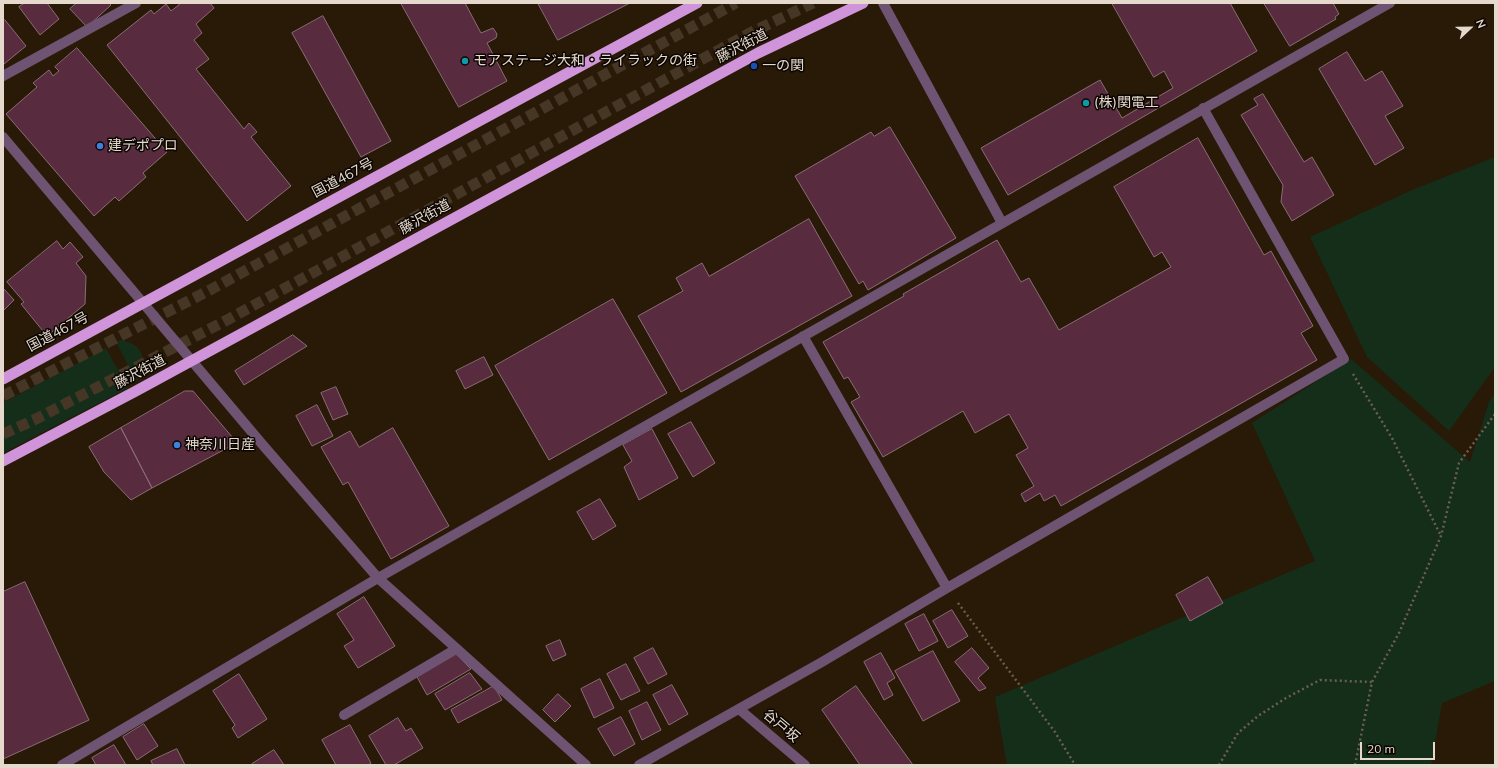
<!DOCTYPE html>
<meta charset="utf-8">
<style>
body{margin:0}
#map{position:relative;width:1498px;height:768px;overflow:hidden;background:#291907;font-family:Mulish,sans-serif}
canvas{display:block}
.frame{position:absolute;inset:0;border:4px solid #e5d9ce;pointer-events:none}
.north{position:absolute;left:1450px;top:8px;width:40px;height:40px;-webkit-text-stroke:3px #0c0602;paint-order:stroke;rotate:68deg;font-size:11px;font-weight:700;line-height:16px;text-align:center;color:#e5d9ce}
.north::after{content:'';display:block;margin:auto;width:14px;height:18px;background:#e5d9ce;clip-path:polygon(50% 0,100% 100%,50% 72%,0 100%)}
.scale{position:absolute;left:1360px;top:742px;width:75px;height:18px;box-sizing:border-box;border:2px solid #e5d9ce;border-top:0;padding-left:5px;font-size:12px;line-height:14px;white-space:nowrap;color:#e5d9ce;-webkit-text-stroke:3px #0c0602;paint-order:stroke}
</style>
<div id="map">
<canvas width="1498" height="768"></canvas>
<div class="frame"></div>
<div class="north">N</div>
<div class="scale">20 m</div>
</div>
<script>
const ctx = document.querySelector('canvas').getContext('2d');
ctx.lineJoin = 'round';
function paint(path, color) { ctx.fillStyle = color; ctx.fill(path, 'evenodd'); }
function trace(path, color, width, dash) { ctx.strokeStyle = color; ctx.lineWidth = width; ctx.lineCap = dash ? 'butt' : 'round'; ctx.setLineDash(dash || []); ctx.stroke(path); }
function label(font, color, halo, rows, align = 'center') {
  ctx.font = font + ' Mulish,"Noto Sans JP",sans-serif'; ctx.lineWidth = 3; ctx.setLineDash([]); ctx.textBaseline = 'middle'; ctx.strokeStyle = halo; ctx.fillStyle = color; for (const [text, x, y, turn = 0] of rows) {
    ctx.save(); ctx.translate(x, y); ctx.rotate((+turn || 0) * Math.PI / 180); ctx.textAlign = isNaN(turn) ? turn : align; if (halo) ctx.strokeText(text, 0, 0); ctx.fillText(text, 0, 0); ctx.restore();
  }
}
const green = new Path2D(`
 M1495 157V367L1449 431 1367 357 1310 237 1412 190Z
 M121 340C146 345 147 362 136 381L116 342Z
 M106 348 128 388 3 453V403Z
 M1351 359 1470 462 1489 402 1495 393V681L1442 703 1431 765H1007L995 697 1315 561 1252 423Z`);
const building = new Path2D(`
 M25 3H47L59 19 40 35 19 7Z
 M77 3H109L111 5 87 27 70 9Z
 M178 3H210L214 8 196 24 202 33 194 40 209 59 196 69 244 129 249 123 257 132 251 137 291 186 247 221 107 45 151 10 154 14 166 4 171 11 179 5Z
 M401 3H465L481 33 493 28 497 34 496 38 487 43 507 81 459 107Z
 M538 3H630L558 40Z
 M1112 3H1230L1257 51 1008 195 981 148 1100 80 1122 118 1173 88 1164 71 1154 77Z
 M1264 3H1333L1339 14 1335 17 1336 19 1290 46Z
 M323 16 391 141 361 157 292 33Z
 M5 20 26 46 4 64 3 63V21Z
 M77 48 167 152 143 173 146 177 119 201 115 197 94 216 6 114 37 87 33 83 49 70 53 76 59 71 55 67Z
 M1347 52 1365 81 1382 71 1403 106 1385 116 1404 148 1375 165 1319 69Z
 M1263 94 1304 162 1312 157 1334 195 1292 221 1281 202 1283 185 1241 115 1258 105 1254 99Z
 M890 127 956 238 868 290 863 281 859 284 795 176 871 132 874 136Z
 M1198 138 1264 255 1271 251 1313 326 1301 333 1317 360 1061 506 1055 495 1044 501 1040 493 1025 502 1021 494 1034 486 1016 455 1028 448 1009 414 975 433 963 411 883 457 851 402 860 397 848 377 844 379 823 342 904 296 903 294 997 240 1021 282 1029 278 1059 330 1171 267 1162 252 1154 257 1114 187Z
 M809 219 852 296 681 392 638 316 683 291 676 278 702 263 709 276Z
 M57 241 63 249 70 242 83 257 76 263 86 276 85 304 47 336 21 304 24 302 7 282Z
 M3 288 14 300 3 311Z
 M613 299 667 393 549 460 495 366Z
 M293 335 307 346 244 385 235 371Z
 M484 357 493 375 465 389 456 371Z
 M336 387 348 414 333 420 321 393Z
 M185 391H193L233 438V445L152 488 121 428Z
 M317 405 333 436 312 446 296 416Z
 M691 422 715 463 693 477 668 434Z
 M121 428 152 488 131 500 104 472 89 447Z
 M393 428 449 526 391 559 348 482 343 485 321 447 350 431 359 447Z
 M652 429 678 478 639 500 624 467 632 461 623 445Z
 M600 499 616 526 593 540 577 512Z
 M1208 577 1223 603 1190 621 1176 595Z
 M25 582 89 720 3 759V592Z
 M364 597 395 646 358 668 344 646 354 640 337 614Z
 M952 610 968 636 948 648 933 621Z
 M924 614 938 641 919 651 905 624Z
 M560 640 566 655 553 661 546 646Z
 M653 648 667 674 648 684 634 658Z
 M972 648 989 668 978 678 986 688 979 691 955 662Z
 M933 651 960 701 923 721 895 671Z
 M881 653 895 678 887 683 893 695 884 700 864 662Z
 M456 654 471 669 427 695 417 677Z
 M626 664 640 691 621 700 607 674Z
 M470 673 482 689 445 710 435 694Z
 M239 674 267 719 238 738 232 728 235 725 213 691Z
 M600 679 614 708 594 718 581 689Z
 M672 685 688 714 669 725 653 695Z
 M494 686 502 700 458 723 451 710Z
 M856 686 913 765H860L822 710Z
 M558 694 571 706 555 722 543 710Z
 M647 702 661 730 642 740 629 711Z
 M621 717 635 744 614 756 598 729Z
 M398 718 406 731 411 728 423 748 394 765H386L369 736Z
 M144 724 158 746 137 760 123 737Z
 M350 725 371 763 368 765H336L322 740Z
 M114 745 126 765H96L92 758Z
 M177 749 185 765H153L151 761Z
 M274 750 284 765H252V764Z`);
const trunkTunnel = new Path2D(`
 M3 396 210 290 736 3
 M3 434 34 420 227 320 750 33 813 3`);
const path = new Path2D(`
 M1353 374 1392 438 1441 536
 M958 603 1055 732 1075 765
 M1219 765 1238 733 1258 716 1286 698 1320 680 1372 682
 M1355 765 1372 682 1399 633 1441 536 1459 463 1495 414`);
const service = new Path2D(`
 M344 715 456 649`);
const minor = new Path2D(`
 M883 3 1002 223
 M3 76 136 3
 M3 137 262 444 378 578 586 765
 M803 336 947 588
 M739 709 805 765
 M62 765 378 578 1390 3
 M639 765 822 662 947 588 1344 359 1203 108`);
const trunk = new Path2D(`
 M3 379 697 3
 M3 461 136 391 758 53 863 3`);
const markers = [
 [465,61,4,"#0f9aa8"],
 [754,66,4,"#1a4fb4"],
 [1086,103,4,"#0f9aa8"],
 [100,146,4,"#3f7fe0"],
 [177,445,4,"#3f7fe0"]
];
const streetNames = [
 ["藤沢街道",742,46,-28],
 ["国道467号",343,178,-28],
 ["藤沢街道",425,217,-29],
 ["国道467号",58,332,-28],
 ["藤沢街道",140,372,-28],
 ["谷戸坂",781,726,40]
];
const poiNames = [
 ["モアステージ大和・ライラックの街",473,61],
 ["一の関",762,66],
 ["(株)関電工",1094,103],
 ["建デポプロ",108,146],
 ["神奈川日産",185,445]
];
paint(green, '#152e19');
paint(building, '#582c3e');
trace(building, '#896d77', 1);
trace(trunkTunnel, '#453625', 11, [11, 5.5]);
trace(path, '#6d5f4f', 2.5, [2, 3]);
trace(service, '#6e5372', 10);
trace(minor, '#6e5372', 10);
trace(trunk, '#d094da', 11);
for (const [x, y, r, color] of markers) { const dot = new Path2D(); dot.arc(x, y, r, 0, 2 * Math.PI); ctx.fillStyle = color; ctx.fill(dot); trace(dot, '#0c0602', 1.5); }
label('14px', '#e5d9ce', '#0c0602', streetNames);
label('14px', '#e5d9ce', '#0c0602', poiNames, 'left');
</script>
